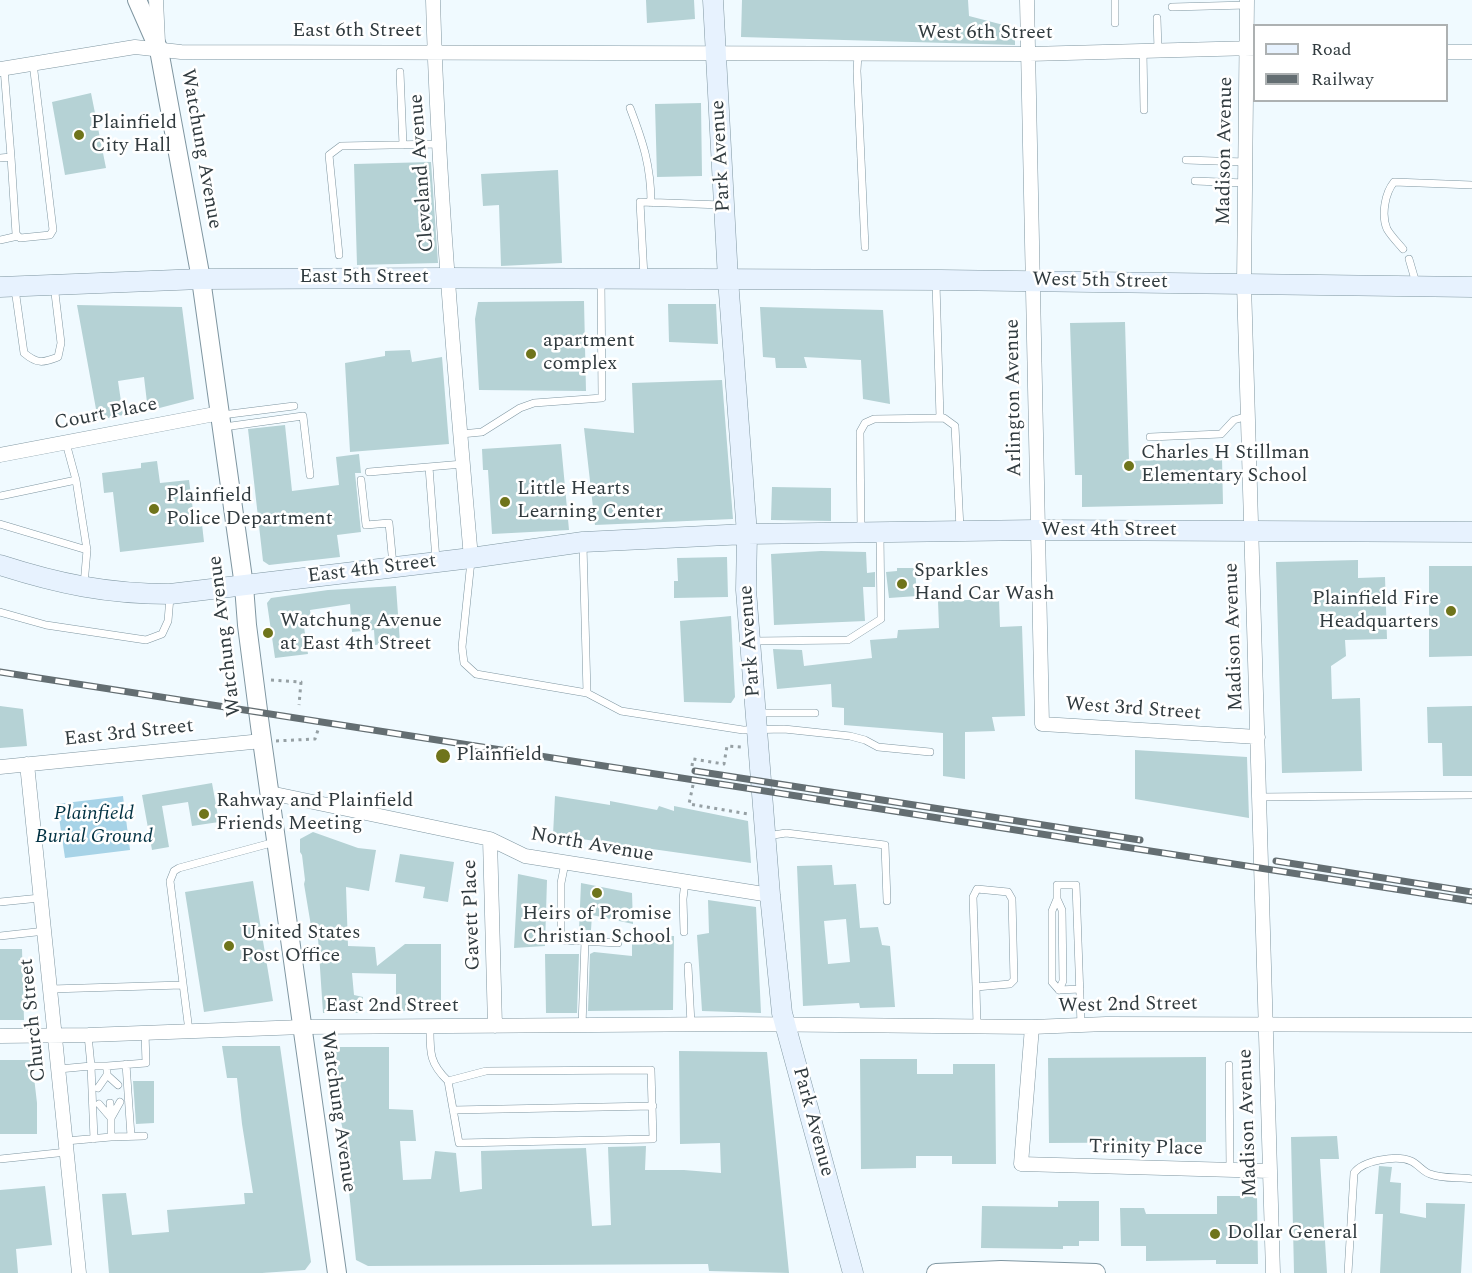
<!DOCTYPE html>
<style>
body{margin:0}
#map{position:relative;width:1472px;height:1273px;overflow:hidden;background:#f0faff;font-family:Spectral,serif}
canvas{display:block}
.legend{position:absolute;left:1253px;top:24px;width:195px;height:78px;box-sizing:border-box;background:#fff;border:2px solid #adb1b2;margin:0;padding:8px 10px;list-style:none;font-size:18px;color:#313b3f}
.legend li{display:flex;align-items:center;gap:12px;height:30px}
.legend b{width:30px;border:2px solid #adb1b2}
</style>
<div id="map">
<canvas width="1472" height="1273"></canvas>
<ul class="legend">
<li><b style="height:8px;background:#e7f2fe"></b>Road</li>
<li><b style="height:8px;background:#646e72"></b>Railway</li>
</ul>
</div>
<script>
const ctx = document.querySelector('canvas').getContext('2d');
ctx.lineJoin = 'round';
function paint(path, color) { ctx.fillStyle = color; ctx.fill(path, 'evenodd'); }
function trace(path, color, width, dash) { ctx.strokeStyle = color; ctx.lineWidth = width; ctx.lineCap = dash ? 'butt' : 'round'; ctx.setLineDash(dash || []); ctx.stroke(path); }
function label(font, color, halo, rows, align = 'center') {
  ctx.font = font + ' Spectral,serif'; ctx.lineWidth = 5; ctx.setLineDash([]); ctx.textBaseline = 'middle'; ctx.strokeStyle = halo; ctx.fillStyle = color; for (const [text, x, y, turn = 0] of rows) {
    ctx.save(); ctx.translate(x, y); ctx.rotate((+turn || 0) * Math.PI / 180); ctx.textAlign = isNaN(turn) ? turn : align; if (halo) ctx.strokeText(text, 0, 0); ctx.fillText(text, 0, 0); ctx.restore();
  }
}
const green = new Path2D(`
 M123 796 130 850 65 858 57 804Z`);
const building = new Path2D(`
 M646 0H694L695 19 647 23Z
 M742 0H968L969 16 1015 28V45L741 37Z
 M91 93 106 168 65 175 52 102Z
 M701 103 702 176 657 177 655 104Z
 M431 162 438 263 357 265 354 164Z
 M558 170 562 263 501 266 499 205 483 206 481 174Z
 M584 301 586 391 479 390 475 319 478 302Z
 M668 304H716L718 344 669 342Z
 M77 305 182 307 194 399 148 411 144 377 118 381 123 415 98 420Z
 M760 307 883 310 890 404 863 399 861 360 804 357 807 368H776L775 358 763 357Z
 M1125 322 1129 461 1222 458 1223 504 1082 507V475H1075L1070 323Z
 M410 350 412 362 442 357 449 444 350 452 345 363 385 356V351Z
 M722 380 733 519 595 525 584 428 634 433 632 383Z
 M285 425 292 491 339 485 336 457 359 454 361 473H355L361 532 337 535 340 557 269 565 263 561 248 429Z
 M561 444 569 530 492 534 488 470H483L482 449Z
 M157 461 160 483 189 480 195 525 202 524 204 542 120 552 113 492 104 493 102 473 141 468V463Z
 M772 487 831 488V521L771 520Z
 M821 551 866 552 867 573 875 572V587H863L865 621 774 625 771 554Z
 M727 557 728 597 674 598V581H678L677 558Z
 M1358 560V578L1385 577 1387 639 1345 640 1346 656 1331 666 1332 699 1360 698 1362 771 1282 773 1276 562Z
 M1429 566H1472V656L1429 657Z
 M897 568H915L917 596 889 598 886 572 897 571Z
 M396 586 400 643 375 645 374 630 352 632 350 604 310 610 311 618 303 620 308 654 275 658 267 603 271 598 328 590Z
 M999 599 1000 627 1022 626 1025 716 992 717 995 731 965 732V779L943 776V733L844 725V708L832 707 831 684 777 689 773 649 802 650 804 666 872 658 870 640 897 638 898 630 939 628 938 601Z
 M731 616 735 697 731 703 684 702 680 621Z
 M0 706 23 709 27 746 0 748Z
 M1472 706V776H1443L1442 743H1428L1427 707Z
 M1135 750 1247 757 1249 818 1135 799Z
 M212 783 219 822 192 826 188 802 162 806 169 847 152 850 142 795Z
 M555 796 610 805V801L657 810 659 806 674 811V806L748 821 751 863 553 835Z
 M313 832 358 848 376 850 369 891 346 887 348 946 375 947 377 966 405 944H441V1011H396V974L352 973 354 995 363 997 361 1013H323L318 938H313L304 884 305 880 302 855 300 852V839Z
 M400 854 454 862 448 902 423 898 425 887 395 882Z
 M832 865 834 885 856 884 860 928 878 927 882 945 890 946 895 1007 860 1008 859 1003 803 1006 797 866ZM846 919 850 962 828 964 824 921Z
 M518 874 547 880 545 946 514 948Z
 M253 881 273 1001 204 1012 185 892Z
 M581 883 632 893 633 924 592 915 591 930H579Z
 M708 900 756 907 761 1013 702 1011 697 935 709 933Z
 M632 935 674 936 673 1010 588 1011 590 954 594 952 632 956Z
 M0 949H22L24 1020H0Z
 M545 954H579L577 1013H546Z
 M222 1046H280L311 1262 305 1270 262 1273H109L102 1194 126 1193 132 1235 169 1232 167 1210 245 1204 244 1193H253L242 1124 237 1078H227Z
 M335 1047H389V1109L413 1110 416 1141H400L403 1180 431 1179 435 1151 456 1153 460 1192 482 1189 481 1151 586 1148 592 1226 611 1225 608 1147 646 1146 645 1170H684L721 1173 720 1143 680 1144 679 1051 767 1052 789 1273 709 1271 708 1264 368 1266 356 1260 345 1152H348L336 1100Z
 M1206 1057V1142L1049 1143 1048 1058Z
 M860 1059H917V1074H953V1064H995L996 1164H952V1156H916V1168L861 1169Z
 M0 1060H32L37 1103V1134H0Z
 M133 1081H154V1123L136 1124Z
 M1337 1136 1339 1159H1320L1327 1273H1294L1291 1137Z
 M1379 1166 1392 1167 1390 1182 1401 1183 1400 1213 1426 1218V1203L1465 1204 1461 1273H1380L1383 1214H1375Z
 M45 1186 52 1245 16 1249 18 1273H0V1190Z
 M1217 1196H1257L1258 1264H1216V1260L1146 1261V1246H1121L1120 1208H1144L1146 1214H1217Z
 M1058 1201H1099V1241H1079V1246H1063V1249L981 1248 982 1206 1058 1207Z`);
const path = new Path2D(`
 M271 680 301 682 299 705
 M276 741 315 739 319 727
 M692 766 693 759 724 764 727 746 742 747
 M693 785 689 804 748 814`);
const service = new Path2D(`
 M1172 7 1247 5
 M1157 18 1158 50
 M1115 23V0
 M1143 51 1144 110
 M858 54 857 71 865 247
 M400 72 403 145
 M630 108C643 142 651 166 651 203
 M11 157 16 234 20 238 50 235 53 230 33 63
 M0 158 11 157 4 68
 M1186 160 1245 162
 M1195 181 1245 183
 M0 240 18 236
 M1403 249C1398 243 1391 236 1387 229 1381 215 1385 193 1394 182L1472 185
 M339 255 329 155 341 146 440 144
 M1409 259 1416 283
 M644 277 640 202 722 205
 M936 283 940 418
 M15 289 24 353C37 364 43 363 58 357L61 343 54 285
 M222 415 294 406
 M224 427 303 416 310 475
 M461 434 482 432 520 408 534 403 602 398 601 280
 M1150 437 1221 434 1234 420 1248 416
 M66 443 76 480 87 550 84 585
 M429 467 436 560
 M369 472 463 464
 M361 480 366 525 389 523 393 565
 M0 496 76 480
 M0 524 87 550
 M861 531 860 432 865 423 874 419 944 418 955 426 960 529
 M583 545 587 693
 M471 561 462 647 464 663 476 674 587 693 621 711 743 730 784 729 850 736 865 740 878 747 930 752
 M0 612 46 625 146 640 162 634 168 621 170 597
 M753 641 848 640 881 619 880 533
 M759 713H815
 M1259 797 1472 795
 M767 836 786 833 885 845 887 901
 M565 863 561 883V940L618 943
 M1057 899 1062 910 1063 981 1059 990
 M0 902 40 898
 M684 932 683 899 685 882
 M0 936 45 931
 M688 966 691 1024
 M976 987 973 897 977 889 1008 892 1012 899 1014 980 1010 984 976 987 977 1026
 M51 989 182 985
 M1059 990 1052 982V911L1057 899V885H1076L1081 1025
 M1059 990 1080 989
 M430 1026C430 1052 429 1063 448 1081L486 1071 651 1070 653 1139 459 1143 448 1081
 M582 1026 585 941
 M189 1031 170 881 174 871 179 868 275 842
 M88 1035 91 1066H107V1075L118 1085
 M126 1064 131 1136
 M1229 1065 1230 1170
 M107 1066 146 1063 145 1033
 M59 1069 91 1066 94 1139
 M98 1088 107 1075
 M110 1103 111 1118
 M99 1104 111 1118
 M453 1110 653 1106
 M111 1137 144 1136
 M66 1141 111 1137V1118L120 1102
 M0 1159 67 1152
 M1348 1273 1354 1173C1363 1160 1397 1155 1411 1161 1418 1164 1423 1172 1430 1174 1442 1179 1459 1177 1472 1179`);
const minor = new Path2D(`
 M156 0 158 42
 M433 0C438 185 455 374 471 558
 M1027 0C1034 241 1035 483 1042 724L1258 737
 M1247 0 1244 284 1273 1273
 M1446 52H1472
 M0 69 135 47 181 52 1029 54 1254 48
 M0 455 220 413
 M27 764 79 1273
 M0 767 262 741
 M270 793 490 839 525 856 770 895
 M490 839 495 1026
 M1032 1027 1021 1164 1270 1171
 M0 1036 88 1035 303 1027 740 1024 1032 1027 1106 1024 1472 1025`);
const tertiary = new Path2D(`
 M137 0 159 50 201 279 244 586 247 625 260 726 337 1273
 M936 1273 1001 1270 1096 1273`);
const secondary = new Path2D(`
 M713 0 728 279 747 534 746 590 770 895 782 1013 853 1273
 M0 287 201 279 449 278 941 280 1472 287
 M0 565C59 584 108 594 170 594L471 558 583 542 747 534 1036 530 1472 532`);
const rail = new Path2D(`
 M0 672 1472 901
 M695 771 1140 840
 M1276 861 1472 892`);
const markers = [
 [79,135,6,"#6f741b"],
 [531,354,6,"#6f741b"],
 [1129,466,6,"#6f741b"],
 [505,502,6,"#6f741b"],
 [154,509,6,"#6f741b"],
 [902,584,6,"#6f741b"],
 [1451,611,6,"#6f741b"],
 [268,633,6,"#6f741b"],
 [443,756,8,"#6f741b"],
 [204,814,6,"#6f741b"],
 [597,893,6,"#6f741b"],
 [229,946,6,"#6f741b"],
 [1215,1234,6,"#6f741b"]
];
const streetNames = [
 ["East 6th Street",357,32],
 ["West 6th Street",985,34],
 ["Watchung Avenue",200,149,80],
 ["Madison Avenue",1226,151,-89],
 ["Park Avenue",722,156,-93],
 ["Cleveland Avenue",423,173,-94],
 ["East 5th Street",364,278],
 ["West 5th Street",1100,282,1],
 ["Arlington Avenue",1015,398,-91],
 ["Court Place",106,415,-11],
 ["West 4th Street",1109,531],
 ["East 4th Street",372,570,-7],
 ["Watchung Avenue",226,636,-97],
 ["Madison Avenue",1235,637,-92],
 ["Park Avenue",751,641,-94],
 ["West 3rd Street",1133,710,4],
 ["East 3rd Street",129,734,-6],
 ["North Avenue",592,846,10],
 ["Gavett Place",473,915,-92],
 ["West 2nd Street",1128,1006,-1],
 ["East 2nd Street",392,1007],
 ["Church Street",34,1020,-96],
 ["Watchung Avenue",337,1112,82],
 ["Park Avenue",812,1122,75],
 ["Madison Avenue",1249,1123,-92],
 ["Trinity Place",1146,1149,1]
];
const poiNames = [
 ["Plainfield",91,124],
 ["City Hall",91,147],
 ["apartment",543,342],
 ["complex",543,365],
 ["Charles H Stillman",1141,454],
 ["Elementary School",1141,477],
 ["Little Hearts",517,490],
 ["Learning Center",517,513],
 ["Plainfield",166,497],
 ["Police Department",166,520],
 ["Sparkles",914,572],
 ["Hand Car Wash",914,595],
 ["Plainfield Fire",1439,600,"right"],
 ["Headquarters",1439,623,"right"],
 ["Watchung Avenue",280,622],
 ["at East 4th Street",280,645],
 ["Plainfield",456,756],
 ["Rahway and Plainfield",216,802],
 ["Friends Meeting",216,825],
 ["Heirs of Promise",597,915,"center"],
 ["Christian School",597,938,"center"],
 ["United States",241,934],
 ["Post Office",241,957],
 ["Dollar General",1227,1234]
];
const parkNames = [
 ["Plainfield",94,815],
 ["Burial Ground",94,838]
];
paint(green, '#a7d3e7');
paint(building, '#b5d2d5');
trace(service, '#7f96a1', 8);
trace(minor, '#7f96a1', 15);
trace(tertiary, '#7f96a1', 20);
trace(secondary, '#7f96a1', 21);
trace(path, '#96a0a4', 3, [3, 4.5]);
trace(service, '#fff', 7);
trace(minor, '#fff', 14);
trace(tertiary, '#fff', 18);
trace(secondary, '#e7f2fe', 20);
trace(rail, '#646e72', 7);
trace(rail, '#fff', 4.5, [14]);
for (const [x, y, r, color] of markers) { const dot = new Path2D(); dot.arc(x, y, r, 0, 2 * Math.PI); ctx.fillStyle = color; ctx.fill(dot); trace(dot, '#fff', 2); }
label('20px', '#313b3f', '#fff', streetNames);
label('20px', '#313b3f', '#fff', poiNames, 'left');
label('italic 20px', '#003142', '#fff', parkNames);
</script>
